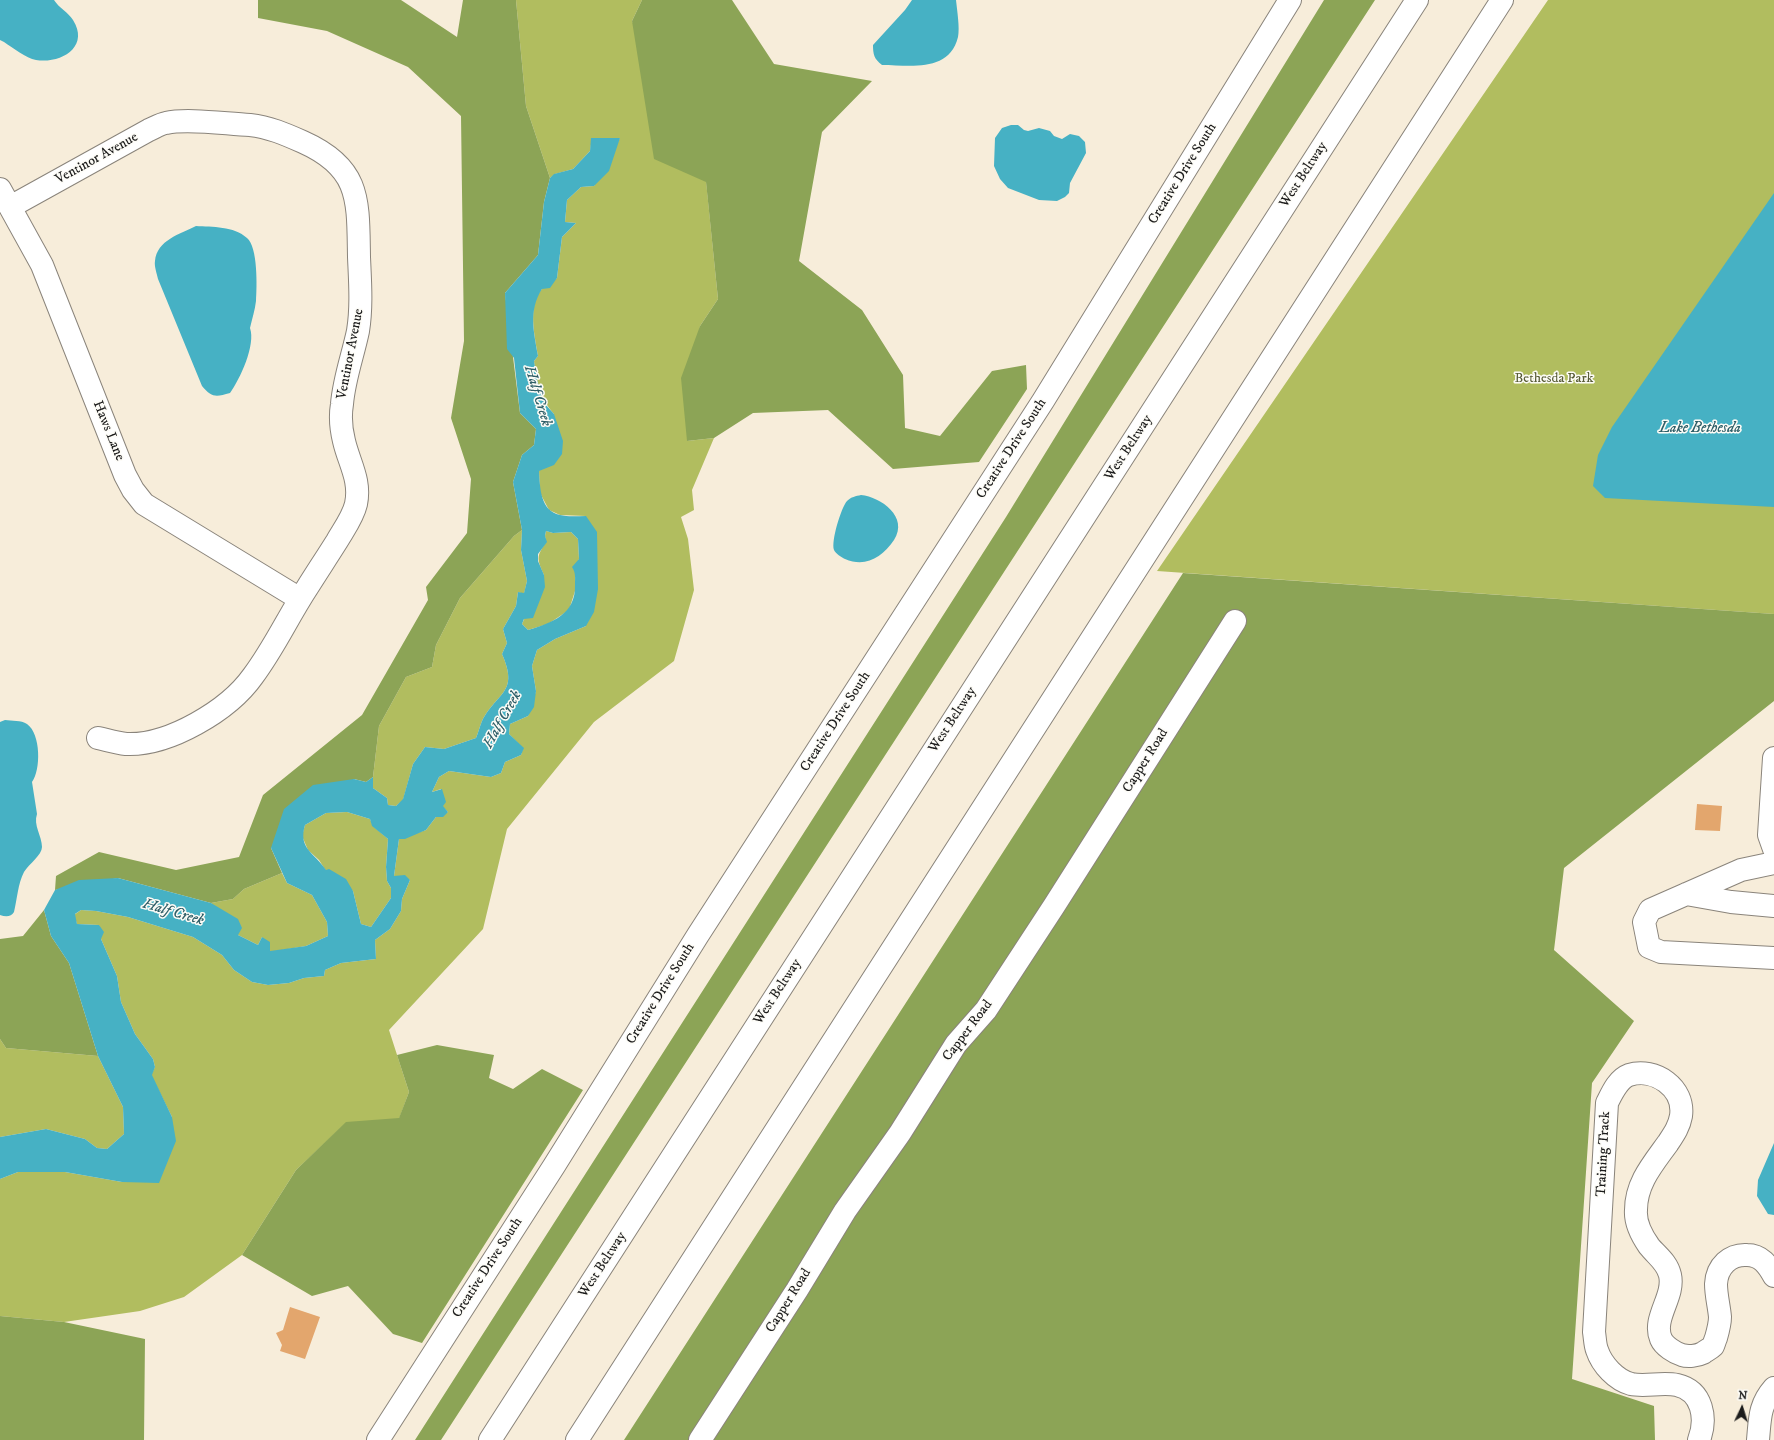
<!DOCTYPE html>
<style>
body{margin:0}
#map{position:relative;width:1774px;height:1440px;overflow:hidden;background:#f7edda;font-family:"IM FELL DW Pica",serif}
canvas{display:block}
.north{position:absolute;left:1722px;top:1388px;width:40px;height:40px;-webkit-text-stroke:3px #fdfcf7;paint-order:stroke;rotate:4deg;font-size:11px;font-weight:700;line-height:16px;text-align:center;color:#1c1c1c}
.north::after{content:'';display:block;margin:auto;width:14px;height:18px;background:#1c1c1c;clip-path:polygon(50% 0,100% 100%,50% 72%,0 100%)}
</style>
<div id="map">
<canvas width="1774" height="1440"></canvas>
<div class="north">N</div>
</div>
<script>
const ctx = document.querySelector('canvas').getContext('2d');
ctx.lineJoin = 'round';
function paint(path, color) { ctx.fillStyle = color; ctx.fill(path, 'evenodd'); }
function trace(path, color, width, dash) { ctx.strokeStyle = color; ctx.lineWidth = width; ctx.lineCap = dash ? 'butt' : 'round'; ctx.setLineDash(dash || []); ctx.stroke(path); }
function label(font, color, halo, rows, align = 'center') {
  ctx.font = font + ' "IM FELL DW Pica",serif'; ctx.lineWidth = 3; ctx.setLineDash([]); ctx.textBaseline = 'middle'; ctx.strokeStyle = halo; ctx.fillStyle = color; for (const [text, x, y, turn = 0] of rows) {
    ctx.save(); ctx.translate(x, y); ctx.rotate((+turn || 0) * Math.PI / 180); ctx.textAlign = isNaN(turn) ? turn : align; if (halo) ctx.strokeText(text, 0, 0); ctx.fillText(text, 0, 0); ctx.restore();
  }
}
const green = new Path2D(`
 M516 0H642L632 21 706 181 718 299 700 326 687 441 714 438 692 490 694 510 681 517 688 539 694 590 674 661 594 722 507 829 483 929 389 1030 409 1092 399 1119 346 1123 296 1170 242 1255 184 1297 140 1311 64 1322 0 1316V1179L18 1172H65L122 1182 172 1117 151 1075 155 1067 153 1059 135 1034 121 1002 117 976 101 939 99 925 77 924 74 915 81 910 96 911 128 917 193 937 222 955 234 970 252 982 268 985 289 983 304 978 324 976 325 970 341 963 376 959 375 940 390 929 401 911 402 899 410 880 394 876 399 839 426 830 436 817 448 812 442 806 441 789 432 792 439 777 449 771 491 777 501 773 505 762 521 755 523 748 509 734 510 724 528 716 536 691 532 666 537 650 555 639 586 626V516L560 515 549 510 540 493 539 471 554 414C540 398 537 382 534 361L538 356C535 337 527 305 542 289 546 284 553 281 557 278L562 237 576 223 565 222 567 200 581 187 594 186 620 138H592L590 151 573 169 555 174 550 178 526 106Z
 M1548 0H1774V614L1157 571Z
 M522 530 521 550 527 581 524 594 518 592 516 606 503 629 507 643 502 654C519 693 498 691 482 721 480 726 478 733 476 738L444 749 425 747 413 764 403 800 396 806 388 805 387 798 373 788V777L379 726 406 677 432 667 436 645 460 598 514 536Z
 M546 531 553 533 571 532 578 539 579 559 575 571V591L569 610 548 624 528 630 522 624 544 575C537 559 536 557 546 542L545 536Z
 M347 812 370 819 373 826 388 839 386 867 387 881 391 888V898L371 927 361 924 353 891 326 871 319 860 308 850 302 836 305 825 326 813Z
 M282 873 287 883 312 895 327 922 328 936 306 946 270 952 262 937 258 945 238 935 211 903 233 899 244 889Z
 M0 1039 6 1048 98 1056 123 1107 124 1134 107 1149 97 1148 85 1139 46 1129 0 1137Z`);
const forest = new Path2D(`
 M258 0H401L457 37 463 0H516L526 106 550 178 544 202 538 255 505 293 520 413 536 429 534 445 522 455 513 482 522 530 514 536 460 598 436 645 432 667 406 677 379 726 373 777 366 782 354 779 271 848 282 873 244 889 233 899 211 903 118 878 55 890 56 876 99 852 176 870 239 857 263 795 362 715 428 600 426 587 467 533 471 479 451 418 464 341 461 116 408 67 327 31 258 18Z
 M642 0H732L774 64 872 81 822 132 799 261 862 310 903 375 905 428 940 436 992 371 1026 365 1027 389 979 462 893 469 828 410 753 413 714 438 687 441 681 378 700 326 718 299 706 182 654 159 632 21Z
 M1324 0H1375L441 1440H415L1006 517Z
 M1183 573 1774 614V701L1564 868 1554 950 1634 1021 1592 1083 1572 1379 1654 1406 1655 1440H624Z
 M44 910 51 936 69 963 98 1056 6 1048 0 1039V939L23 936Z
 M437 1045 494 1055 489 1078 513 1089 542 1069 583 1090 422 1343 393 1334 348 1286 312 1296 242 1255 296 1170 346 1122 399 1118 409 1092 397 1055Z
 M0 1316 64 1322 145 1339 144 1440H0Z`);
const water = new Path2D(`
 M0 0H54C59 8 68 12 73 20 90 47 61 64 36 60 26 58 13 48 4 42L0 40Z
 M912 0H956C957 10 960 28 958 37 949 73 910 65 882 65 874 59 873 54 873 45L905 10Z
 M1011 125H1018L1024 130 1028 131 1039 128 1050 131 1054 136 1062 139 1070 134 1079 136 1085 142 1086 153 1070 183 1069 193 1065 197 1057 201 1039 200 1008 188 1000 179 994 166 995 138 1002 128Z
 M591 138H620L609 171 594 186 581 187 567 200 565 222 576 223 562 237 557 278 550 288 542 289C528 311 534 332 538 356L534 361 537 380 545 404 554 414 563 441 562 454 554 465 539 471C540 487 540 511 560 515 568 517 577 516 586 516L597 532 598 589 594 612 586 626 555 639 537 650 532 666 536 691 534 707 528 716 510 724 509 734 524 748 521 755 505 762 501 773 491 777 449 771 439 777 432 792 442 789 446 802 443 806 448 812 443 817H436L426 830 405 839H399L394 876 405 875 410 880 402 899 401 911 390 929 375 940 376 959 341 963 325 970 324 976 304 978 289 983 268 985 252 982 234 970 222 955 193 937 128 917 96 911 81 910 75 914 77 924 99 925 104 932 101 939 117 976 121 1002 135 1034 153 1059 155 1067 152 1075 172 1117 176 1141 159 1183 122 1182 65 1172H18L0 1179V1137L46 1129 85 1139 97 1148 107 1149 124 1134 123 1107 98 1056 69 963 51 936 44 910 55 890 79 880 118 878 211 903 238 919 242 928 238 935 258 945 262 937 270 942V951L306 946 328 936 327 922 312 895 287 883 271 848 284 809 313 785 354 779 366 782 373 777V788L387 798 388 805 396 806 403 799 413 764 425 747 444 749 476 738C478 733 480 726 482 721 498 691 519 693 502 654L507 643 503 629 516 606 518 592 524 593 527 581 521 550 522 530 513 482 522 455 534 445 536 429 520 413 514 358 507 349 505 293 538 255 544 202 550 178 554 174 573 169 590 151ZM546 531 553 533 571 532 578 539 579 559 572 567C576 573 575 578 575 585 576 614 552 623 528 630L522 624 524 619 533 618 545 587 544 575 538 561V554L547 542 545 536ZM347 812 370 819 372 826 388 839 386 867 387 881 391 888V898L371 927 361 924 353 891 346 879 329 869 326 870C314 852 298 849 305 825L326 813Z
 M1774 193V507L1605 498 1593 486 1598 455 1612 427Z
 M196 226C212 227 234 226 247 238 258 247 257 287 256 301 255 310 252 319 250 328 256 345 240 379 230 393 216 397 212 398 202 386L158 279C157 274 154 266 155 261 157 240 180 234 196 226Z
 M861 495C881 497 909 517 894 540 882 557 866 568 845 559 841 557 836 554 834 550 831 541 841 508 847 501 851 497 856 496 861 495Z
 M5 720C12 721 21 720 27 724 41 734 41 770 32 782L37 814C33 825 42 836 42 847 42 855 29 864 24 872 18 883 17 900 14 912 11 917 6 917 0 915V722Z
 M1774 1143V1215L1768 1214 1757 1196 1758 1180Z`);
const building = new Path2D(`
 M1697 804 1722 806 1720 831 1695 830Z
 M290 1307 320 1317 305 1359 280 1351 282 1345 276 1333 283 1330Z`);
const minor = new Path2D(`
 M0 189 42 265 125 475 133 490 144 504 300 599
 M10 207 149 130C154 128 160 124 166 123 188 118 226 124 250 125 269 127 285 134 303 142 361 168 358 200 359 257 360 281 362 306 358 331 353 355 344 379 342 404 340 416 341 429 344 441 349 463 361 480 356 504 353 517 344 529 337 541 327 557 317 572 307 588 288 617 274 648 253 676 229 710 169 746 126 744 117 743 107 740 98 738
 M1774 758 1769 835 1774 849
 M1774 863 1741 870 1650 910 1644 922 1649 947 1661 952 1774 958
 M1686 894 1731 902 1774 906
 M378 1440 554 1166 698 935 1043 401 1290 0
 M700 1440 797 1290 845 1211 900 1133 956 1044 986 1010 1054 906 1235 621
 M1699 1440C1707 1419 1703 1391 1677 1385 1662 1382 1645 1387 1631 1384 1616 1380 1602 1365 1597 1350 1595 1345 1595 1338 1594 1332L1607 1103C1612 1093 1618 1079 1629 1075 1655 1067 1685 1088 1681 1116 1679 1127 1674 1134 1668 1143 1653 1164 1636 1183 1636 1210 1635 1222 1642 1236 1649 1246 1657 1256 1667 1262 1670 1275 1675 1297 1652 1318 1661 1339 1664 1346 1675 1353 1682 1355 1688 1357 1697 1356 1703 1353 1705 1351 1710 1349 1713 1346 1714 1344 1715 1340 1716 1338 1718 1331 1720 1324 1720 1317 1719 1306 1716 1295 1716 1284 1717 1266 1730 1254 1747 1255 1761 1255 1768 1265 1774 1276
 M1758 1440C1760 1419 1759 1405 1774 1388`);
const highway = new Path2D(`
 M490 1440 1417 0
 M577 1440 1502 0`);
const streetNames = [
 ["Ventinor Avenue",97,159,-29],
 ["Creative Drive South",1183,174,-58],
 ["West Beltway",1304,175,-57],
 ["Ventinor Avenue",351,354,-79],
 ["Haws Lane",108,431,68],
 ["West Beltway",1129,448,-57],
 ["Creative Drive South",1012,449,-57],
 ["West Beltway",953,720,-57],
 ["Creative Drive South",836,722,-57],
 ["Capper Road",1146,761,-58],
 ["West Beltway",778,992,-57],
 ["Creative Drive South",661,994,-58],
 ["Capper Road",968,1031,-53],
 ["Training Track",1604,1154,-87],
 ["West Beltway",603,1265,-57],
 ["Creative Drive South",488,1268,-57],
 ["Capper Road",789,1301,-58]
];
const parkNames = [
 ["Bethesda Park",1554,379]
];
const waterNames = [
 ["Half Creek",537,396,73],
 ["Lake Bethesda",1700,429],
 ["Half Creek",503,720,-61],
 ["Half Creek",173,913,16]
];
paint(green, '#b1bd5f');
paint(forest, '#8ca456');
paint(water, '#46b1c4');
paint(building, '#e3a66d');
trace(minor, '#8a847b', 24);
trace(highway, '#8a847b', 24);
trace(minor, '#fff', 22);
trace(highway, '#fff', 22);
label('14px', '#1c1c1c', '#fdfcf7', streetNames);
label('14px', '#585c37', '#fdfcf7', parkNames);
label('italic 15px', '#2f5f68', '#fdfcf7', waterNames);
</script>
